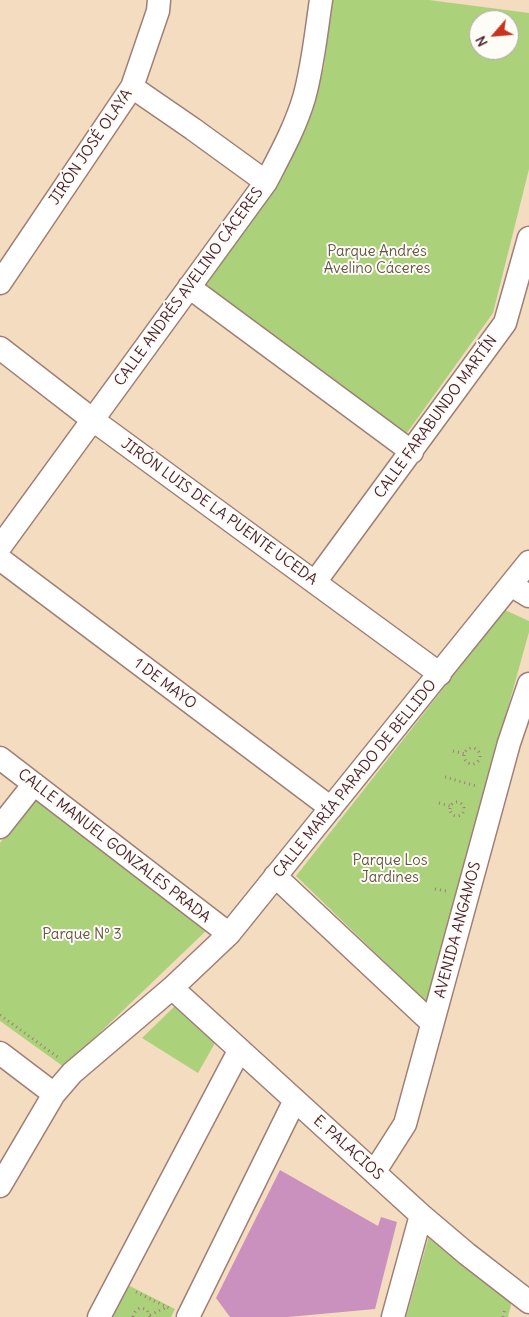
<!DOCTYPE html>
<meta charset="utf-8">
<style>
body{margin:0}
#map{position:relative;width:529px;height:1317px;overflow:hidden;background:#f4dcc1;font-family:Delius,sans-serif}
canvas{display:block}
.north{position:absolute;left:469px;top:10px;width:50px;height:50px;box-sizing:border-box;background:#fdfcf7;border:1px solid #b5a4a5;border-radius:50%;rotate:243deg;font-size:14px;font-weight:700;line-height:20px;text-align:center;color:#4a1f2b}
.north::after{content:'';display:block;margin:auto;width:18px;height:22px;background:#c8321e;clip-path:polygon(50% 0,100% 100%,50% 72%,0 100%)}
</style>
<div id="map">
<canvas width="529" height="1317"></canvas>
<div class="north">N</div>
</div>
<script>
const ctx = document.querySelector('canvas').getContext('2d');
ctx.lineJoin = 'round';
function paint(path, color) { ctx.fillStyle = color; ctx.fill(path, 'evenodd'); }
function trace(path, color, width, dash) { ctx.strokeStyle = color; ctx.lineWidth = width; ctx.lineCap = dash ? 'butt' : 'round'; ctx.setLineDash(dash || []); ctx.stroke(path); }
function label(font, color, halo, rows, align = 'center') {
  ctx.font = font + ' Delius,sans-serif'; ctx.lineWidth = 4; ctx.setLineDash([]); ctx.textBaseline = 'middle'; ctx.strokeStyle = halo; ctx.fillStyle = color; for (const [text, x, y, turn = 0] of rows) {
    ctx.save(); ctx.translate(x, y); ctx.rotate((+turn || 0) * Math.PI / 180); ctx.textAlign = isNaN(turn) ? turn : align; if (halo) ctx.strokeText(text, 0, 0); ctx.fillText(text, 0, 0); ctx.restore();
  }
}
const green = new Path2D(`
 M333 0H429L529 13V169L493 313 404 437 202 287 278 182 303 133 313 106 324 67ZM479 20H509V50H479Z
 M505 610 529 621V632L426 1002 296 876Z
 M35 797 210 927 64 1067 0 1021V843Z
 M175 1006 215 1043 198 1073 142 1038Z
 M429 1236 513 1297 508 1317H406Z
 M126 1284 175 1309 171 1317H110Z`);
const building = new Path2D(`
 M280 1170 378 1226 381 1217 397 1222 375 1309 288 1317H230L216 1298Z`);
const path = new Path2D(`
 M464 756a8 8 0 1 1 16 0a8 8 0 1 1-16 0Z
 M453 751 465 754
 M445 777 476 786
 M450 809a7 7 0 1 1 14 0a7 7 0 1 1-14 0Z
 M439 803 450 806
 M435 889 446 891
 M0 1015 59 1058
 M136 1292 169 1308
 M150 1315 167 1307
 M133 1317C135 1309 140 1306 147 1310L150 1317
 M503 1317 505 1309`);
const minor = new Path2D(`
 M132 87 193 129 266 182
 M0 283 132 87 158 11 159 0
 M189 287 412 452
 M0 348 93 420 440 674
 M0 547 266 182C280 155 295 128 304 98 313 66 316 33 321 0
 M0 559 331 808
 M315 582 505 323 529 238
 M511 585 529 596
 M0 758 229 934
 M0 827 34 784
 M275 876 432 1023
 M172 988 421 1215 467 1254 529 1302
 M0 1053 54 1094
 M375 1171 405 1124 509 743 529 684
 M0 1186 54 1094 72 1073 172 988 229 934 529 562
 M99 1317 239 1051
 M188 1317 295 1100
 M393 1317 421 1215`);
const streetNames = [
 ["JIRÓN JOSÉ OLAYA",91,147,-56],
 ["CALLE ANDRÉS AVELINO CÁCERES",189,287,-54],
 ["CALLE FARABUNDO MARTÍN",436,417,-54],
 ["JIRÓN LUIS DE LA PUENTE UCEDA",219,512,36],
 ["1 DE MAYO",165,684,37],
 ["CALLE MARÍA PARADO DE BELLIDO",355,779,-51],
 ["CALLE MANUEL GONZALES PRADA",114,846,38],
 ["AVENIDA ANGAMOS",458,930,-75],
 ["E. PALACIOS",348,1148,42]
];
const parkNames = [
 ["Parque Andrés",377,252],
 ["Avelino Cáceres",377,269],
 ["Parque Los",390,861],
 ["Jardines",390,878],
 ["Parque Nº 3",82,935]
];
paint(green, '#abd17b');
paint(building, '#ca90be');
trace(minor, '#9f7e76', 25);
trace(path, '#9f7e76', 3, [1, 4]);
trace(minor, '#fff', 22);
label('15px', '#4a1f2b', '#fdfcf7', streetNames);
label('15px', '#675443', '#fdfcf7', parkNames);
</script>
